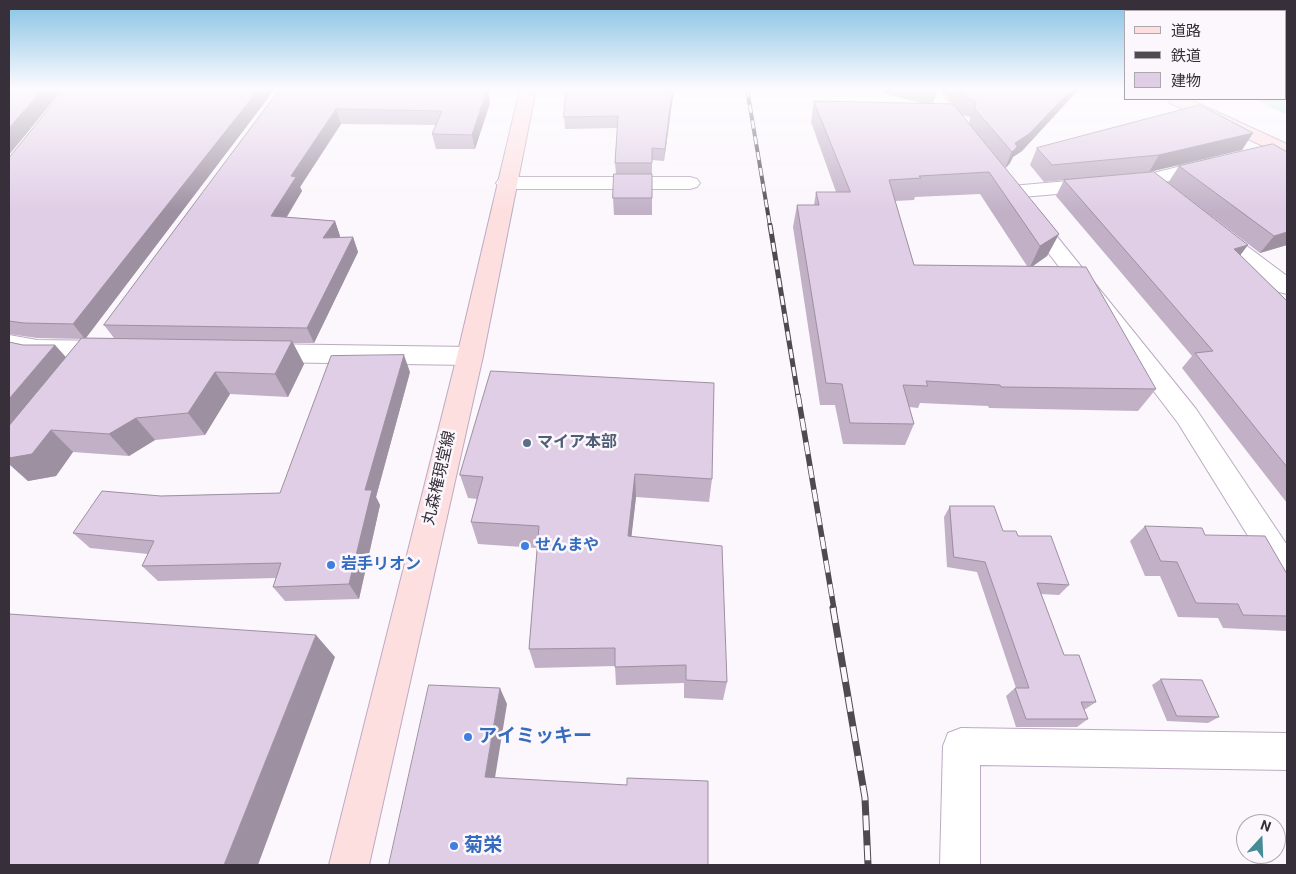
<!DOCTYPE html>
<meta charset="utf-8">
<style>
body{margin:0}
#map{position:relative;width:1296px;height:874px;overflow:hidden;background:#fbf7fc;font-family:Roboto,"Noto Sans JP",sans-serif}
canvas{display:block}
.frame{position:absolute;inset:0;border:10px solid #37303a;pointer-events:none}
.legend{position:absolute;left:1124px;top:10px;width:162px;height:90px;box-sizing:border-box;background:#fbf7fc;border:1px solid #ada7ae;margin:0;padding:6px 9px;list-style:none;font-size:15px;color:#37303a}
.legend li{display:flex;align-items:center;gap:10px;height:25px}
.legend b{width:25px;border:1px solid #ada7ae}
.north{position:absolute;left:1236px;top:814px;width:50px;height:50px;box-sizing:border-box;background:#fbf7fc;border:1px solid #ada7ae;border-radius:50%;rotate:20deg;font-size:14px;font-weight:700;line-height:20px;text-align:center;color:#37303a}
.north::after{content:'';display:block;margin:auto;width:18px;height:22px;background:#468c97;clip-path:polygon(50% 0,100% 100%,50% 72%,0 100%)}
</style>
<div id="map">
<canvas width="1296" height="874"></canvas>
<div class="frame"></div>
<ul class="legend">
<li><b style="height:6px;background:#fedfe0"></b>道路</li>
<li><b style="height:6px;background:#4f4952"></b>鉄道</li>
<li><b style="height:14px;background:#e0cde6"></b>建物</li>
</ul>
<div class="north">N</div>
</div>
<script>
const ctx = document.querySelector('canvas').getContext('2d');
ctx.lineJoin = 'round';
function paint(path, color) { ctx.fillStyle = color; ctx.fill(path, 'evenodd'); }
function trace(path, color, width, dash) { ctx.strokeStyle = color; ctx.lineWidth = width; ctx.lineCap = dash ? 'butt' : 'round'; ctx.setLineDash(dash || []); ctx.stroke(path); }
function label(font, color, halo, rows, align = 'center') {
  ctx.font = font + ' Roboto,"Noto Sans JP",sans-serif'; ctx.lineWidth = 5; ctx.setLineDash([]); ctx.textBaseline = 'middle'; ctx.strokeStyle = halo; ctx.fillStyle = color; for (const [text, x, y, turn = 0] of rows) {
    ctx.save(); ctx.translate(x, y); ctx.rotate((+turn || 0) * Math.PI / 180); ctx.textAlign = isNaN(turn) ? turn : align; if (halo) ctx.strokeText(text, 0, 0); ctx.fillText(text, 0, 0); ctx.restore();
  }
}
const green = new Path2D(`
 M1285 89H1287V115L1255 99H1285Z`);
const street = new Path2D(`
 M921 89H938L973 133 970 137 964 138 958 137Z
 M1210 159 1217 161 1220 165 1217 169 1149 186 1011 198 1004 196 1001 192 1004 188 1011 186 1149 174Z
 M506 177H690L697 179 700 183 697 187 690 189H506L499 187 496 183 499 179Z
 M1031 211 1038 213 1196 409 1287 545V585L1276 581 1178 423 1021 217 1024 213Z
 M1213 224 1220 226 1287 276V294L1279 292 1206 234 1202 230 1206 226Z
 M9 335 37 340 109 341 118 344 121 350 118 356 109 359 37 358 9 353Z
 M260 344 470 347 479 350 483 356 479 362 470 365 260 362 251 359 248 353 251 347Z
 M961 728 1287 733V770L980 765V865H940L943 746 948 733Z`);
const secondary = new Path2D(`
 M520 89H536L483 356 369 865H329L457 356Z
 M1167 99H1189L1287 144V157L1170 103Z`);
const railFar3 = new Path2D(`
 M747 89 770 226`);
const railFar2 = new Path2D(`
 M770 225 798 396`);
const railFar1 = new Path2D(`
 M798 395 834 609`);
const rail = new Path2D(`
 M833 608 865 798 868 865`);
const wall = new Path2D(`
 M65 89H275L86 338H114L104 325 280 89 490 103 475 149H436L432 134 436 125 341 124 300 187 302 191 287 217 335 221 340 236V237H353L358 252 314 343H293L304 364 288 397 230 394 205 435 155 440 129 456 73 452 56 476 28 481 9 464V342L23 345H55L66 357 81 339 37 338 9 334V158Z
 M674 89 664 161 652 160V215H614L613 198 616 174 615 163 617 128 565 129 564 117Z
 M884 89H936L937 91 933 104H952L941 89H1079L1022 151 1013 157 1010 163 1005 168 1059 234 1047 256 1032 266 1156 389 1138 411 989 408 988 406 920 403 918 408 909 407 914 424 905 445 843 444 835 405H820L793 227 797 205H814L816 192H836L811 122 814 101 920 103 883 93ZM962 115 970 117 969 124ZM980 194 1027 266 914 265 895 201 914 200 915 197Z
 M1253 133 1242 150 1149 172 1044 182 1030 165 1037 148Z
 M1179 166 1287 245 1260 253 1168 183Z
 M1064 180 1240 255 1287 301V503L1182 368 1192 356 1056 196Z
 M491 371 712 479 709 502 636 497 631 537 727 682 723 700 684 698V683L616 685 615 666 535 668 529 649 537 548 478 544 471 522 477 499 468 498 460 475Z
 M410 372 376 497 380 505 359 599 285 601 273 587 276 578 158 581 142 566 148 554 90 548 73 533 161 496 280 493Z
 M950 506 1003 531 1018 536 1069 585 1059 595 1041 594 1064 655 1096 702 1084 710 1088 719 1077 727H1016L1006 696 1015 688H1016L977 572 947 567 944 517Z
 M1145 526 1205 535 1287 574V631L1223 628 1218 618 1178 617 1160 576H1145L1130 541Z
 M1161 679 1219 717 1208 723 1167 721 1152 685Z`);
const shadedWall = new Path2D(`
 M43 89H63L9 155V128Z
 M259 89H275L85 339 73 324Z
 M488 89 490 103 475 149 472 135Z
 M672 89H674L664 161 665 149Z
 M1072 89H1079L1022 151 1013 157 1010 163 1005 169 1015 143Z
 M336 109 341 124 300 187 302 191 278 231 271 216 291 176Z
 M1253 133 1242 150 1149 172 1159 155Z
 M335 221 340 236 329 253 323 238Z
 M1287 232V245L1260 253 1274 236Z
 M1059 234 1047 256 1029 269 1040 246Z
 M353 237 358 252 314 343 307 328Z
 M1248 245 1236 261 1234 249Z
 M292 341 304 364 288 397 275 374Z
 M55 345 68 360 9 432V399Z
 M404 355 410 372 376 497 380 505 359 599 349 584 365 490Z
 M215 372 230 394 205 435 188 413Z
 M136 418 155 440 129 456 109 434Z
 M51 430 73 452 56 476 28 481 9 464V458Z
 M635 474 636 497 629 558 628 536Z
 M316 635 335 657 258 865H224Z
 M500 688 507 704 493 790 485 777Z`);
const building = new Path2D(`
 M9 89H43L9 128Z
 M65 89H259L73 324 24 323 9 321V158Z
 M280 89H487L472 135 432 134 442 111 336 109 291 176 296 177 271 216 335 221 323 238 353 237 307 328 104 325Z
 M566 89H672L665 149 652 148V163H615L618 116 564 117Z
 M959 89H1072L1029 134 1015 143 1017 147 1012 152 975 109 976 101 967 99Z
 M814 101 953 104 1059 234 1040 246 989 172 919 176 921 178 889 180 914 265 1086 267 1156 389 1001 387 1000 385 926 381 928 386 903 385 914 424 850 423 842 384 826 383 797 205H819L816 192H850Z
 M1200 105 1253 133 1159 155 1052 165 1037 148Z
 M1273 144 1287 152V232L1274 236 1179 166Z
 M1154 172 1248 245 1234 249 1287 301V467L1195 353 1213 351 1064 180Z
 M614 174H652V198H613Z
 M82 338 292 341 275 374 215 372 188 413 136 418 109 434 51 430 32 454 9 458V426Z
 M9 342 23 345H55L9 399Z
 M404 355 365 490H372L349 584 273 587 281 563 142 566 154 541 73 533 102 491 161 496 280 493 331 356Z
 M491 371 714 383 712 479 635 474 628 536 722 546 727 682 686 680V665L615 667V648L529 649 539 526 471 522 483 477 460 475Z
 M950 506H994L1003 531H1016L1018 536H1051L1069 585 1037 583 1064 655H1079L1096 702H1081L1088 719H1026L1015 688H1029L985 562 954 557Z
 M1145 526 1202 528 1205 535 1265 536 1287 574V616L1243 615 1238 604 1196 603 1177 562 1161 561Z
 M9 614 316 635 224 865H9Z
 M1161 679 1202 680 1219 717 1177 716Z
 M429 685 500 688 485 777 627 785V778L708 781V865H389Z`);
const markers = [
 [527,443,5,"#5c6f8a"],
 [525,546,5,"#3f7fe0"],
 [331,565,5,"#3f7fe0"],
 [468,737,5,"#3f7fe0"],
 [454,846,5,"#3f7fe0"]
];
const serviceNames = [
 ["マイア本部",537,443]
];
const streetNames = [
 ["丸森権現堂線",440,478,-77]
];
const shopNames = [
 ["せんまや",535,546],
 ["岩手リオン",341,565]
];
const nearShopnames = [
 ["アイミッキー",478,737],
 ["菊栄",464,846]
];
paint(green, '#beebcf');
trace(street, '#bcaac3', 2);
trace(secondary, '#bcaac3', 2);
paint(street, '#fff');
paint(secondary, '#fedfe0');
trace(railFar3, '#4f4952', 4);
trace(railFar2, '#4f4952', 5);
trace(railFar1, '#4f4952', 5.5);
trace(rail, '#4f4952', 7);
trace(railFar3, '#fbf7fc', 2.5, [8]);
trace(railFar2, '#fbf7fc', 3, [9]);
trace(railFar1, '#fbf7fc', 4, [12]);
trace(rail, '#fbf7fc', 5, [15]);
paint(wall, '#c1b0c6');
paint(shadedWall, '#9d90a1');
paint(building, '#e0cde6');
trace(building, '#9d90a1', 1);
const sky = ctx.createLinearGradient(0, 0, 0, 212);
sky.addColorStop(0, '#85c2e4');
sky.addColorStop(0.42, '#fdfbfe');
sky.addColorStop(1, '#fdfbfe00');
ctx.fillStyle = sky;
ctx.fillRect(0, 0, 1296, 212);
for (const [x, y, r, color] of markers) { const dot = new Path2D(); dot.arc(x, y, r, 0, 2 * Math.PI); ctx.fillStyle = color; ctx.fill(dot); trace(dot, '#fbf7fc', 2); }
label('bold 16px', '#4e5e75', '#fbf7fc', serviceNames, 'left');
label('16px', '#37303a', '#fbf7fc', streetNames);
label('bold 16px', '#366cbe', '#fbf7fc', shopNames, 'left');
label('bold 19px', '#366cbe', '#fbf7fc', nearShopnames, 'left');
</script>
